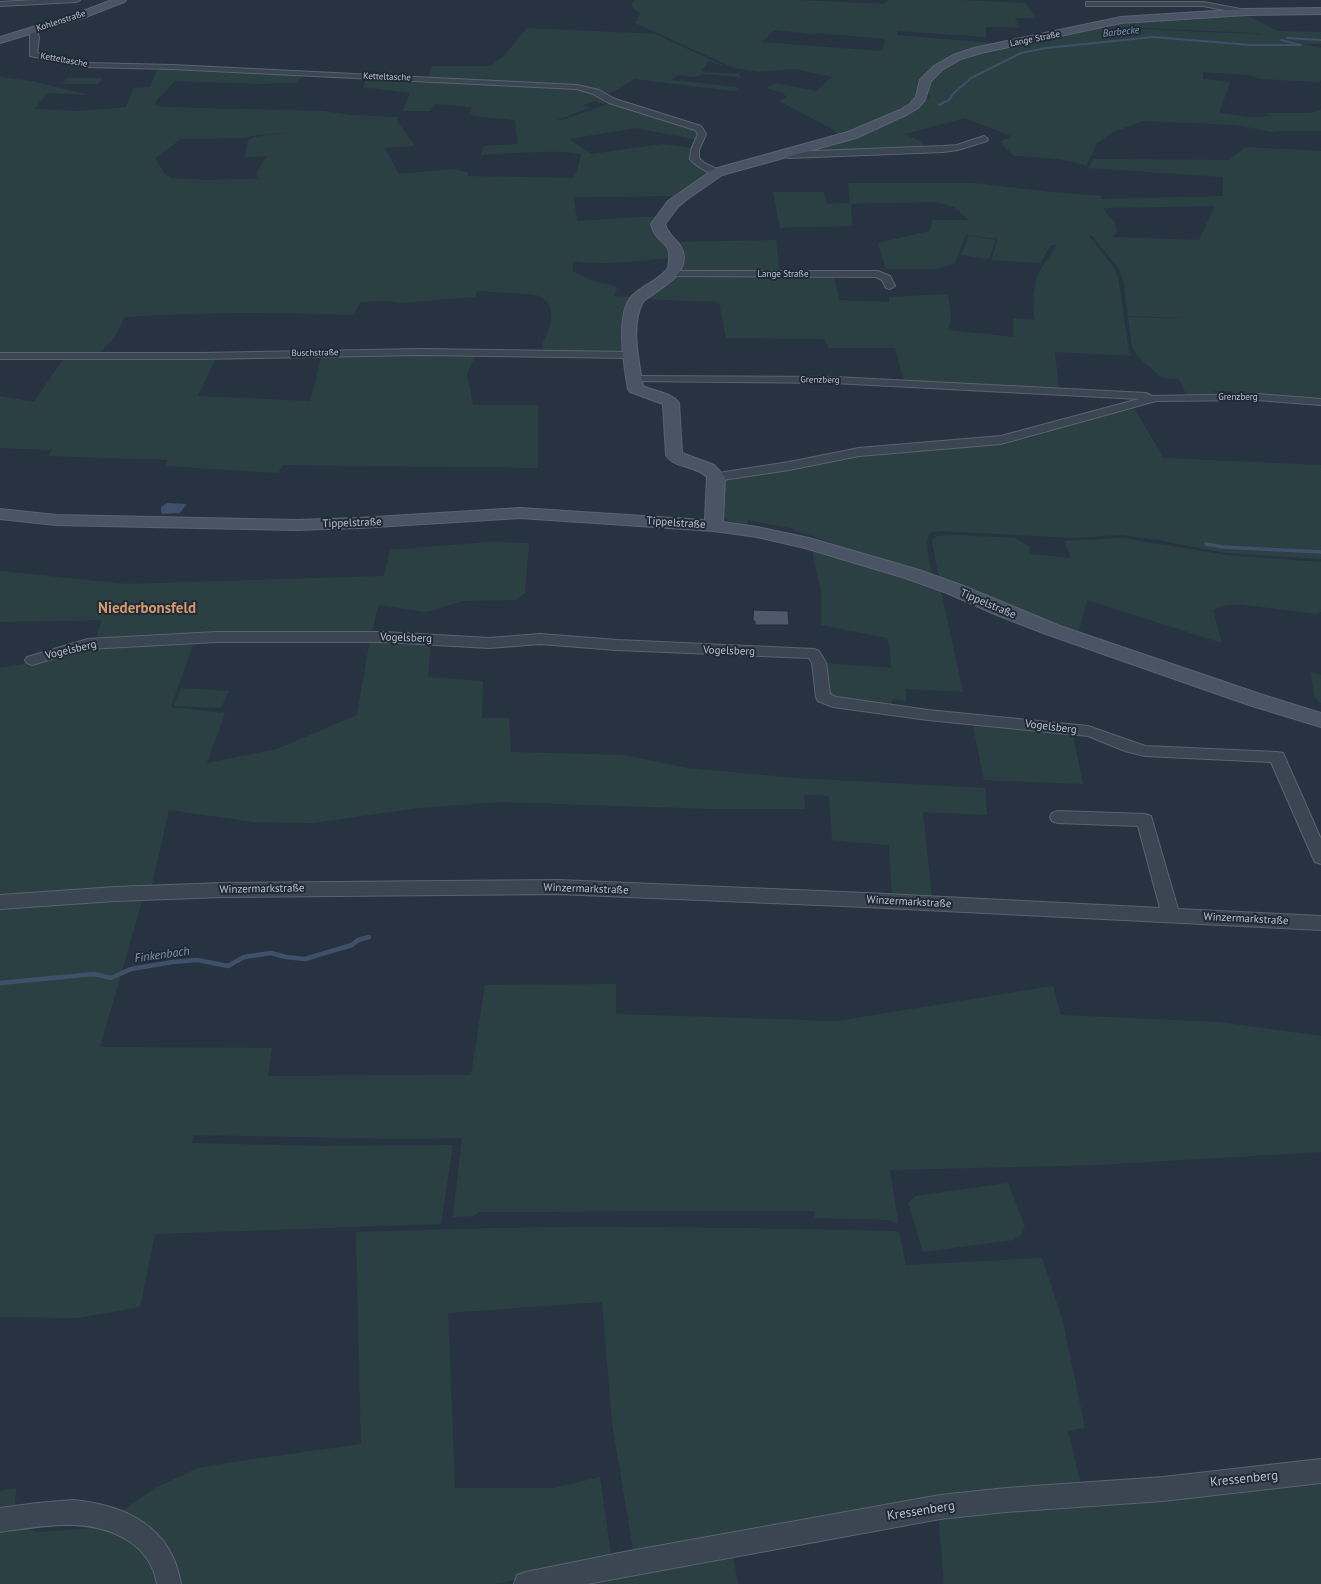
<!DOCTYPE html>
<meta charset="utf-8">
<style>
body{margin:0}
canvas{display:block;background:#283342}
</style>
<canvas width="1321" height="1584"></canvas>
<script>
const ctx = document.querySelector('canvas').getContext('2d');
ctx.lineJoin = 'round';
function paint(path, color) { ctx.fillStyle = color; ctx.fill(path, 'evenodd'); }
function trace(path, color, width, dash) { ctx.strokeStyle = color; ctx.lineWidth = width; ctx.lineCap = dash ? 'butt' : 'round'; ctx.setLineDash(dash || []); ctx.stroke(path); }
function label(font, color, halo, rows, align = 'center') {
  ctx.font = font + ' "PT Sans",sans-serif'; ctx.lineWidth = 4; ctx.setLineDash([]); ctx.textBaseline = 'middle'; ctx.strokeStyle = halo; ctx.fillStyle = color; for (const [text, x, y, turn = 0] of rows) {
    ctx.save(); ctx.translate(x, y); ctx.rotate((+turn || 0) * Math.PI / 180); ctx.textAlign = isNaN(turn) ? turn : align; if (halo) ctx.strokeText(text, 0, 0); ctx.fillText(text, 0, 0); ctx.restore();
  }
}
const green = new Path2D(`
 M635 0H796L885 4 889 0H960L1025 3 1036 18H1015L1019 28 986 27V37L898 31 897 35 1003 44 936 67 919 98 902 111 840 136 832 129 779 101 786 97 783 93 766 88 775 83 816 91 832 77 795 69 758 72 736 68 727 65 633 22 637 21 640 14 631 5ZM774 30 811 34 820 33 885 39 883 48 880 51 762 42Z
 M1242 13 1278 31 1321 32V44H1307L1255 33 1103 26 1113 23Z
 M1095 27 1253 34 1265 35 1321 48V80L1319 82 1260 79 1250 75 1203 72V79L1230 82 1219 113 1250 117 1270 116 1267 113H1311L1321 110V131H1282L1273 132 1236 125 1143 121 1113 132 1097 143 1086 166C1073 159 1030 156 1014 156L1000 142 1011 136 965 118 905 134 921 142 925 150 797 152 867 133 901 117 930 97 928 89 929 81 941 70 966 56Z
 M527 28 656 34 724 66 708 61 705 67 701 70 704 72 739 74 741 78 732 76 703 74 697 77 677 75 671 80 737 87V90L732 91 635 79 606 96 575 86 428 78 432 66H490L504 56Z
 M158 67 305 74 295 83 261 84 175 81 155 102 156 105 160 107 324 111 351 115 397 117V121L415 146 385 148 399 174 451 169 467 172 468 176 572 178 577 172 581 155C572 148 497 154 481 155L484 146 518 144 515 120 474 116 470 114 472 107 436 104 430 111H403L410 93 363 87 366 79 370 76 574 87 592 91 607 101 603 104 595 101 583 105 590 108 557 120H562L614 102 695 129 699 133 697 140 636 128 569 139 591 154 662 144 693 148 691 159 693 162 711 173 679 196 574 197 577 221 659 216 670 244 673 258C639 260 607 266 574 261L572 271 592 281 615 286 617 290 614 296 632 297 627 352H544L542 344C550 328 560 307 539 296 533 293 487 292 477 291L475 297 403 303 387 301 361 302 353 315C277 312 200 312 125 317L114 338 97 355 0 354V77L31 81 90 95 47 93 34 109 78 111 126 107 134 88 150 87ZM286 133 254 137 248 141 245 157 267 156 256 174 259 179 203 180 171 178 164 173 155 158 181 139 245 138 257 135Z
 M67 78H102L98 84H62Z
 M1245 147 1321 151V401L1233 395 1231 391H1214L1216 395 1187 396 1179 379 1162 378 1138 357 1132 347 1128 317 1154 318H1186L1128 316 1123 280 1119 269 1092 236H1089L1115 269 1118 277 1128 345 1131 356 1055 352 1059 390 904 381 895 348H829L824 339 726 338 719 302 642 299 675 276 834 275 839 300 889 302V297L948 294 951 318 948 330 1013 337V318L1035 320C1032 305 1033 287 1039 272 1044 263 1052 255 1056 245H1051L1040 263 991 260 998 239 966 235 955 263 937 269H886L878 243 930 231 932 220H969L954 207 935 202 851 204 852 226 780 228 773 192H824L827 204 850 203 848 183H973L1051 192 1101 196V199L1223 196V177L1089 168 1093 159 1229 160ZM1215 206 1199 240 1112 237 1117 232 1115 222 1108 216 1103 208Z
 M969 236 996 240 989 259 961 255Z
 M776 240 780 273H677V242Z
 M476 354 467 374 473 405H538V468L283 465 278 473 166 466 168 460 48 456 52 450 0 448V396L34 402 64 358 148 360 216 358 198 396 310 401 322 355Z
 M1133 407 1164 458 1321 465V559L1225 553 1158 540 1120 535 1073 538 942 531C939 531 935 531 932 532 922 537 931 568 933 578L849 551 825 540 795 531V529L748 520 747 526C741 524 731 523 726 518 720 514 724 488 725 480L848 456 917 449 1002 444 1026 439Z
 M954 535 1015 538 1029 546 1030 554 1071 558 1064 541 1122 538 1226 555 1321 562V612L1316 614 1238 604 1237 605C1228 604 1221 606 1213 610L1222 643 1087 600 1078 635 942 581 939 577 932 543 933 539 938 536Z
 M488 542 529 543 525 593 515 600 463 601 427 612 378 605 372 634 95 640 102 620 0 622V571L126 584 384 576 390 550Z
 M813 549 940 587 963 692 906 689V701L892 699V707L830 696 822 663 891 668 890 648 887 638 821 625V590L813 556Z
 M195 639 171 707 225 713 207 763 277 749 357 715 370 639 431 641 428 677 483 681 482 718H509L511 752 624 755 687 768 796 778 985 788 987 815 923 812 932 899 892 895 889 845 832 840 829 796 804 795 805 809H712L500 802 419 808 313 823 254 822 169 810 151 889 0 897V668L34 662 76 649Z
 M1311 672 1321 675V703L1314 696Z
 M181 688 229 691 221 708 173 706Z
 M972 721 1072 731 1083 784 984 780Z
 M143 898 100 1047 272 1048 268 1076 471 1075 485 985 616 984V1014L837 1021 1053 986 1061 1015 1219 1022 1321 1036V1152L1096 1165 890 1170 898 1223 888 1220 815 1218 814 1211 479 1212 473 1216 453 1217 462 1138 406 1139 193 1135 192 1143 321 1146 453 1145 441 1224 155 1234 140 1307 78 1318 0 1317V906Z
 M1008 1183 1025 1227 1021 1235 1013 1240 923 1252 908 1203 915 1196Z
 M588 1227 749 1228 892 1231 899 1232 906 1265 1042 1258 1063 1322 1085 1428 1068 1431 1082 1489 933 1502 882 1504 634 1555 612 1422 602 1302 448 1313 455 1488H554L600 1477 612 1562 495 1584H0V1491L16 1488 13 1527 41 1532 103 1527 122 1511 155 1488 198 1468 233 1462 361 1444 356 1232 491 1228Z
 M1321 1480V1584H944L938 1513 1283 1485 1288 1494 1284 1486Z
 M732 1550 738 1584H576Z`);
const water = new Path2D(`
 M167 503 186 504V505L180 513 163 514 161 513V507Z`);
const streamFar2 = new Path2D(`
 M1287 38 1321 40
 M939 105 949 100 954 93 971 78 1021 53 1046 48 1153 37 1251 45H1301L1281 40`);
const streamFar1 = new Path2D(`
 M1206 544 1222 547 1321 552`);
const stream = new Path2D(`
 M0 983 94 974 111 978 131 969 173 962 197 960 228 966 244 957 271 953 286 957 305 959 352 945 358 940 369 937`);
const building = new Path2D(`
 M754 610 788 611 789 625H755V621H753Z`);
const street = new Path2D(`
 M35 0H80L76 2 0 6V2Z
 M1086 2H1203L1246 10 1250 12 1246 14 1203 6H1086Z
 M30 28H33L37 30 39 38 37 53 86 63 172 65 577 85 599 90 615 99 701 126 706 134 699 150V158L704 163 723 172 721 174C711 176 696 166 690 159L691 150 698 134 695 130 609 103 593 94 577 89 172 69 86 67 30 56Z
 M984 136 988 139 987 141 958 150 943 152 789 158 779 155 778 153 782 150 789 152 943 146 957 145Z
 M671 271H878L890 276 895 286 890 289 886 288 882 280 876 277 667 276 666 274 667 272Z
 M421 349 630 352 636 355 630 358 421 355 202 359H0V353H202Z
 M635 376 834 377 1146 393 1152 396 1257 394 1321 399V405L1257 400 1156 401 1001 444 859 456 789 470 716 481 712 480 710 477 712 474 789 462 859 448 1001 436 1139 399 834 383 631 381 629 379 631 377Z
 M216 632H384L489 638 540 634 617 640 814 649 819 651 826 663 830 694 836 697 928 710 1088 726 1145 746 1277 752 1283 753 1321 839V864L1315 862 1313 858 1271 762 1145 756 1125 751 1088 736 928 720 833 707 818 701 816 697 812 663 809 658 617 650 540 644 489 648 384 642H216L88 649 32 665 27 663 25 660 27 657 88 639Z
 M1058 811 1145 814 1151 816 1178 909 1321 916V930L866 907 558 894 223 897 115 901 0 909V895L115 887 223 883 558 880 866 893 1160 908 1138 826 1058 823 1052 821 1050 817 1052 813Z
 M1321 1459V1483L1163 1501 1006 1512 940 1519 587 1584H514L517 1575 526 1572 624 1552 940 1495 1006 1488 1163 1477Z
 M73 1500C126 1505 172 1527 181 1584H157C154 1566 145 1552 129 1541 89 1516 44 1526 0 1532V1508L37 1503Z`);
const secondary = new Path2D(`
 M112 0H126L124 2 83 18 0 43V37L75 14Z
 M1321 8V14L1246 15 1121 23 981 53 961 59 942 70 931 81 925 100 918 108 908 114 856 138 722 175 686 200 678 207 665 224C668 238 683 241 684 257 684 276 665 285 652 295 649 297 645 299 643 302 630 324 639 363 643 386 655 392 671 392 679 403L682 453 714 465 725 477 723 522 757 527 809 538 919 570 961 585 1060 626 1263 695 1321 713V727L1249 705 1046 634 997 615 947 593 905 578 805 548 757 537 714 531 520 518 359 528 296 530 56 525 0 519V509L56 515 296 520 359 518 520 508 705 520 707 477C696 465 675 469 666 455L663 404 630 392 628 389C624 366 615 314 632 296 642 285 660 280 668 268 674 237 657 248 651 224L668 201 714 169 848 132 900 110 910 104 916 97 920 80 934 66 953 55 974 48 1121 17 1246 9Z`);
const farStreetnames = [
 ["Kohlenstraße",61,21,-18],
 ["Lange Straße",1035,39,-11],
 ["Ketteltasche",64,60,10],
 ["Ketteltasche",387,77,2],
 ["Lange Straße",783,274],
 ["Buschstraße",315,353,-1],
 ["Grenzberg",820,380,1],
 ["Grenzberg",1238,397]
];
const farWaternames = [
 ["Barbecke",1121,32,-6]
];
const streetNames = [
 ["Tippelstraße",352,523,-2],
 ["Tippelstraße",676,523,4],
 ["Tippelstraße",988,604,23],
 ["Vogelsberg",406,638,2],
 ["Vogelsberg",71,650,-13],
 ["Vogelsberg",729,651,2],
 ["Vogelsberg",1051,727,7],
 ["Winzermarkstraße",262,889,-1],
 ["Winzermarkstraße",586,889,2],
 ["Winzermarkstraße",909,902,3],
 ["Winzermarkstraße",1246,919,3]
];
const waterNames = [
 ["Finkenbach",162,955,-8]
];
const nearStreetnames = [
 ["Kressenberg",1244,1479,-6],
 ["Kressenberg",921,1511,-9]
];
const districtNames = [
 ["Niederbonsfeld",147,609]
];
paint(green, '#2a4043');
paint(water, '#3f506a');
trace(streamFar2, '#3f506a', 2);
trace(streamFar1, '#3f506a', 3.5);
trace(stream, '#3f506a', 4.5);
paint(building, '#4e5a6b');
trace(building, '#232c39', 1);
trace(street, '#5a636f', 2);
trace(secondary, '#5a636f', 2);
paint(street, '#3c4552');
paint(secondary, '#4a5465');
label('9px', '#b9c0cc', '#212a37', farStreetnames);
label('italic 10px', '#8296b2', '#212a37', farWaternames);
label('11px', '#b9c0cc', '#212a37', streetNames);
label('italic 12px', '#8296b2', '#212a37', waterNames);
label('13px', '#b9c0cc', '#212a37', nearStreetnames);
label('bold 15px', '#d39a6d', '#212a37', districtNames);
</script>
